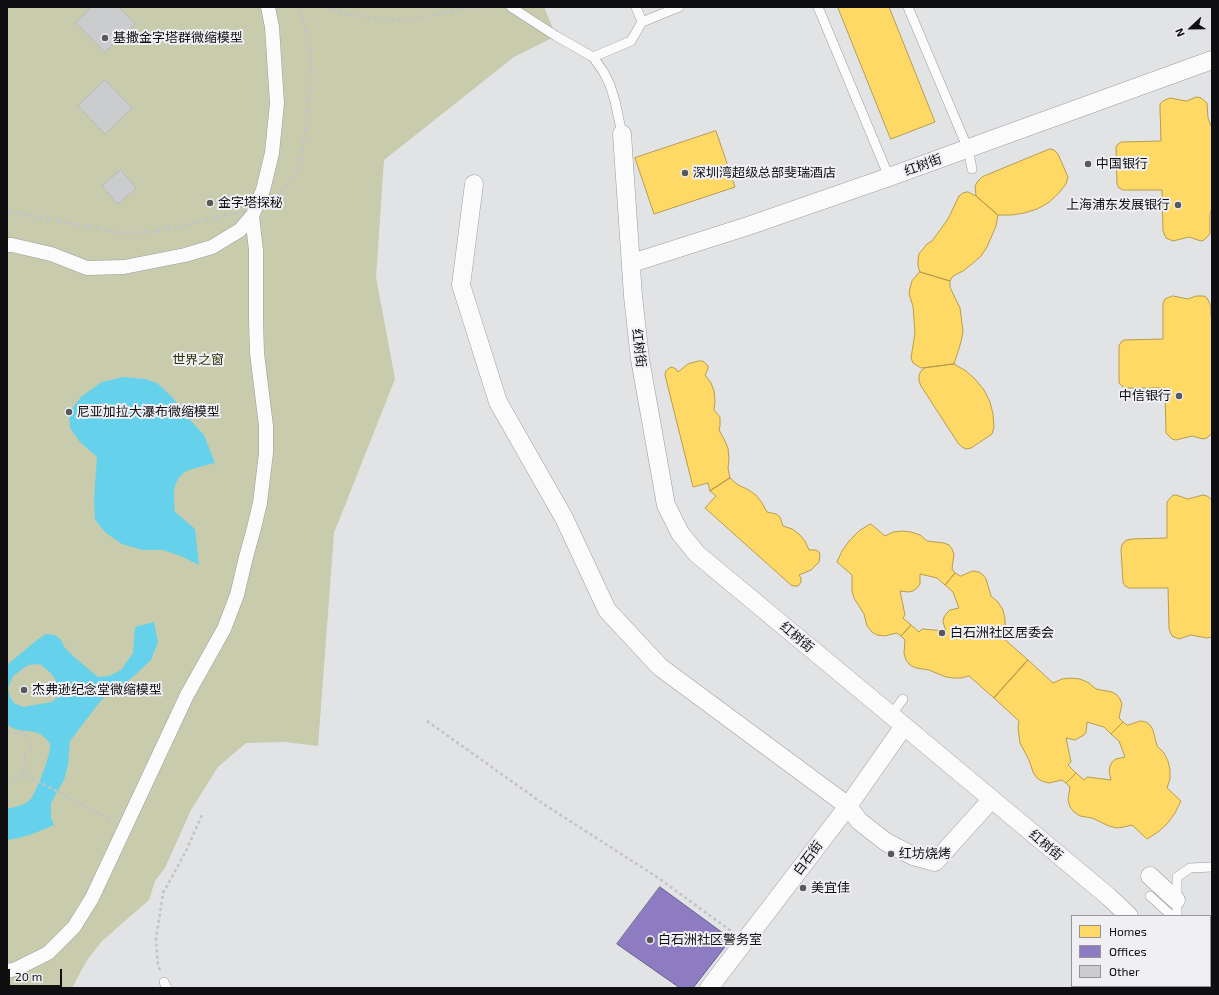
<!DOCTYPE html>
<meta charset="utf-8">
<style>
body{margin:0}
#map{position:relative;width:1219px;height:995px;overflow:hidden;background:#e2e3e5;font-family:"Exo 2",sans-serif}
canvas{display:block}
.frame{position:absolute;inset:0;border:8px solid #0f0f11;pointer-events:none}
.legend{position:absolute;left:1071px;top:915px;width:140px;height:72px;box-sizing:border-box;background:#efeff4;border:1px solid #959599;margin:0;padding:5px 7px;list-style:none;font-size:12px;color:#0f0f11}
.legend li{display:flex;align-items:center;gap:8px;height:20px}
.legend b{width:20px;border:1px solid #959599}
.north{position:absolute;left:1171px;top:8px;width:40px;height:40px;-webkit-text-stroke:3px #efeff4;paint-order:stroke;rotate:248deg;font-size:11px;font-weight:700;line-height:16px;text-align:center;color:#0f0f11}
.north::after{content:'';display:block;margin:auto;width:14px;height:18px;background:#0f0f11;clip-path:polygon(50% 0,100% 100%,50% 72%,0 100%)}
.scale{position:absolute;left:8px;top:969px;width:54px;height:18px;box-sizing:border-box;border:2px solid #0f0f11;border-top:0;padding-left:5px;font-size:12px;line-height:14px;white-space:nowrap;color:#0f0f11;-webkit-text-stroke:3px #efeff4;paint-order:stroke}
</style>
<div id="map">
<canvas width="1219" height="995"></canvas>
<div class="frame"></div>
<ul class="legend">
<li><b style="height:11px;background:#ffd966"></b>Homes</li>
<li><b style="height:11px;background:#8e7cc3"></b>Offices</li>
<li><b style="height:11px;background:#cbcccd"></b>Other</li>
</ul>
<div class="north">N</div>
<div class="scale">20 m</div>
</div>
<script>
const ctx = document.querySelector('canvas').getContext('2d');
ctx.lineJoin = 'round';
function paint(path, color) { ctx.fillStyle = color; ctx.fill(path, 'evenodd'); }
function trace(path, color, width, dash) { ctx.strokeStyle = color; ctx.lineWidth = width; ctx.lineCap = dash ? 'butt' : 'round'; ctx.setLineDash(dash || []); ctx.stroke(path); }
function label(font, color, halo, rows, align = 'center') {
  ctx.font = font + ' "Exo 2","Noto Sans SC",sans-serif'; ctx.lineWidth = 4; ctx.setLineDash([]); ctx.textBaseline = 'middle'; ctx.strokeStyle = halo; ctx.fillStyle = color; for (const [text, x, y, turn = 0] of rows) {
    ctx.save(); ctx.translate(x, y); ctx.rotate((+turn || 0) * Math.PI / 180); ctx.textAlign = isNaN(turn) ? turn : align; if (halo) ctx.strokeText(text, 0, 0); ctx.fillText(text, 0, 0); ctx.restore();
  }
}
const green = new Path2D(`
 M7 7H544L556 36 514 57 384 160 376 277 395 379 334 533 318 746 285 742 246 743 218 767 191 810 165 868 155 881 149 900 102 941 87 960 72 988H7Z`);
const water = new Path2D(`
 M123 377 145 379 157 383 173 398 191 421 204 435 215 463C207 465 192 468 185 472 171 481 174 499 175 512L195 529 199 565 181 556 163 550H142L122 544 106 533 95 520 94 500 97 457 80 442 70 428 69 412 82 396 102 382Z
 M154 622 158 642 151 660 135 675 119 688 102 699 70 741 68 765 64 780 51 803V817L54 825C38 832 24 838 7 840V809C15 807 23 806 30 800 36 793 52 752 50 744 49 742 46 738 44 737 34 727 18 735 7 724V665L37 640 46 634 55 635 61 640 65 648 73 656 98 677 109 676 121 670 133 653 135 627ZM39 664C52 672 60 681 58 697L52 702 23 707 14 703 10 697 8 688 13 676 28 665Z`);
const homes = new Path2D(`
 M838 7H889L935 122 891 139Z
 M1197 97 1201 98 1207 103 1208 118 1212 128V208L1210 214V234L1204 240 1201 241 1189 237 1173 241 1166 238 1163 231 1162 190H1123L1119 188 1117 184 1116 147 1118 144 1121 142 1161 141 1160 108V104L1163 101 1170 98 1186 101Z
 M716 131 735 187 654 214 635 158Z
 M1050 149 1054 150 1058 154 1068 177 1066 184 1058 194 1048 203 1037 209 1024 213 1012 215H998L976 196 975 186 978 181 982 177Z
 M968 192 976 196 998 215 996 226 987 247 981 256 972 264 963 271 953 276 950 281 920 272 918 266V260L919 254 927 244 932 241 948 219 959 196 963 193Z
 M920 272 950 281V287L955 298 960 308 963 331 961 342 954 364 921 368 913 363 911 358 915 333 913 306 909 294 910 288 912 281Z
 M1173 296 1188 299 1196 296H1204L1207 298 1211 306V316L1212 319V433L1207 438 1203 439 1192 436 1176 440 1172 439 1166 433 1165 388H1125L1122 386 1119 383V346L1121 342 1124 340 1163 339V303L1165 299Z
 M699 361H703L708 366V369L705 375 711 383 714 391 715 401 714 410 720 417V426L719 430 724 439 728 448 729 459 728 468 730 478 710 491 708 483 693 487 665 375 666 371 669 368 672 367 676 369 678 372 688 364Z
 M954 364 966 371 975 379 984 390 990 402 993 414 994 427 992 434 971 448 966 449 962 447 958 443 921 386 919 381V375L921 371 925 368Z
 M730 478 738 485 747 489 756 495 762 503 767 512 776 514 780 517 783 526 792 529 799 534 805 541 809 550H816L819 552 820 555 819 562 811 570 799 575 801 578V582L798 586H794L791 585 705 508 716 496 710 491Z
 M1176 495 1188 499 1203 495 1207 496 1212 500V637L1207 638 1191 635 1179 639 1172 636 1169 629 1168 588H1129L1125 586 1123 582 1121 550 1122 545 1124 542 1127 540 1132 539 1167 538V502L1172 496Z
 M871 524 885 536 893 532 902 531 911 532 920 535 927 541 944 543 949 545 952 549 954 554 952 569 955 573 945 585 937 578 920 574V584L917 588 913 591 908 592 900 591 905 615 903 618 911 625 901 636 897 633 884 636 877 635 872 632 867 626 864 614 854 598 852 591V575L837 562 842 551 850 540 859 531Z
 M973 571 979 572 983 575 986 579 991 596 998 602 1003 610 1005 619V628L1002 637 1028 660 994 698 969 676 961 678H954L946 677 929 670 916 668 910 665 906 660 904 653 905 640 901 636 911 625 919 632 922 629 946 631 943 622 944 617 947 613 950 610 959 608 953 592 945 585 955 573 960 576Z
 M1028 660 1053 683 1062 679 1071 678 1080 679 1089 683 1096 689 1112 692 1117 695 1120 699 1122 704 1119 718 1123 722 1111 734 1104 727 1087 722 1086 732 1084 735 1075 740 1066 738 1071 762 1068 765 1076 773 1066 783 1062 780 1049 783 1042 781 1037 778 1033 772 1029 760 1020 743 1018 728 1019 721 994 698Z
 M1141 721 1146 722 1150 725 1153 730 1157 746 1164 753 1168 761 1170 770V779L1167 788 1181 801 1175 813 1167 824 1158 832 1147 839 1132 825 1124 827 1117 828 1109 826 1092 818 1080 816 1074 812 1070 807 1068 800 1070 787 1066 783 1076 773 1084 780 1087 777 1111 780 1109 771 1110 766 1112 762 1116 759 1125 757 1119 741 1111 734 1123 722 1127 725Z`);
const offices = new Path2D(`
 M660 887 731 939 693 988H680L617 944Z`);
const building = new Path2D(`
 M92 7H119L135 24 105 52 76 23Z
 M105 80 132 108 105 134 78 106Z
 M121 170 136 188 118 204 102 186Z`);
const path = new Path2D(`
 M327 7 350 15 401 21 445 13 465 7
 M467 7 480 8 486 7
 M427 721 545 805 657 877 731 931
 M7 731 11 733H24L31 751 24 754C26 769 21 780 7 786
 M22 773 112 820
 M160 970 158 966 156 939 163 893 185 853 202 815`);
const service = new Path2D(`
 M511 7 556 36 593 57 603 71 610 85 615 101 622 134
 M636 7 642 22 679 7
 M818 7 889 177
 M908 7 968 149 972 169
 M593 57 631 41 642 22
 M891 715 903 699
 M1150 896 1172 916
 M1177 916V877L1190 868 1212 867
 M164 982 167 988`);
const pedestrian = new Path2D(`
 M7 245H12L51 254 87 268 124 267 185 255 212 247 240 230 252 216 263 190 272 153 277 103 272 27 268 7
 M7 971 16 969 48 953 74 927 92 898 187 695 224 629 237 595 246 557 254 528 260 503 266 453V426L257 353 256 320V250L252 216`);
const minor = new Path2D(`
 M622 134 633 296 640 359 666 505 680 533 697 554 891 715 1109 897 1129 916
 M474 184 461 285 498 402 564 518 607 610 660 667 848 806 859 821 886 842 913 856 935 862 991 800
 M632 263 748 226 889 177 1212 60
 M1150 876 1176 900
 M1205 986 1208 988
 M709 988 848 806 904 726`);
const rail = new Path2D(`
 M7 211 106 230 122 233H138L155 231 172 228 256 208C269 201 284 193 292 180 294 177 296 173 298 169 302 160 302 149 304 139 309 108 312 74 309 42 307 30 302 18 298 7`);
const markers = [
 [105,38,4,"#59595b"],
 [1088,164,4,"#59595b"],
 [685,173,4,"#59595b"],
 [210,203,4,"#59595b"],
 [1178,205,4,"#59595b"],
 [1179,396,4,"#59595b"],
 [69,412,4,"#59595b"],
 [942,633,4,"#59595b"],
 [24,690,4,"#59595b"],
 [891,854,4,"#59595b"],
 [803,888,4,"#59595b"],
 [650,940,4,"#59595b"]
];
const poiNames = [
 ["基撒金字塔群微缩模型",113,38],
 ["中国银行",1096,164],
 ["深圳湾超级总部斐瑞酒店",693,173],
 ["金字塔探秘",218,203],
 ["上海浦东发展银行",1170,205,"right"],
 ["中信银行",1171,396,"right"],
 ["尼亚加拉大瀑布微缩模型",77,412],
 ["白石洲社区居委会",950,633],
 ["杰弗逊纪念堂微缩模型",32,690],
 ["红坊烧烤",899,854],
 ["美宜佳",811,888],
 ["白石洲社区警务室",658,940]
];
const streetNames = [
 ["红树街",923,165,-20],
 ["红树街",639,348,83],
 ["红树街",797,637,40],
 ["红树街",1046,845,40],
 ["白石街",808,858,-53]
];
const parkNames = [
 ["世界之窗",198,360]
];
paint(green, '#c8cbac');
paint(water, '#66d1ea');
paint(homes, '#ffd966');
trace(homes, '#b79c4c', 1);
paint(offices, '#8e7cc3');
trace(offices, '#685b8e', 1);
paint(building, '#cbcccd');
trace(building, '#b9babc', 1);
trace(service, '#9c9d9f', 10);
trace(pedestrian, '#9c9d9f', 15);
trace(minor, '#9c9d9f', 19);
trace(path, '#c3c3c5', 2.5, [3, 3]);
trace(service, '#fbfbfb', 9);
trace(pedestrian, '#fbfbfb', 14);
trace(minor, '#fbfbfb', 18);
trace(rail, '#c4c4c6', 3, [5, 5]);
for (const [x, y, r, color] of markers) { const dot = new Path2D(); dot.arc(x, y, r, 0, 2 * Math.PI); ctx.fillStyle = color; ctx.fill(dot); trace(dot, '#efeff4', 1.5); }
label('13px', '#0f0f11', '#efeff4', poiNames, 'left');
label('13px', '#0f0f11', '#efeff4', streetNames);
label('13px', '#303205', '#efeff4', parkNames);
</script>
